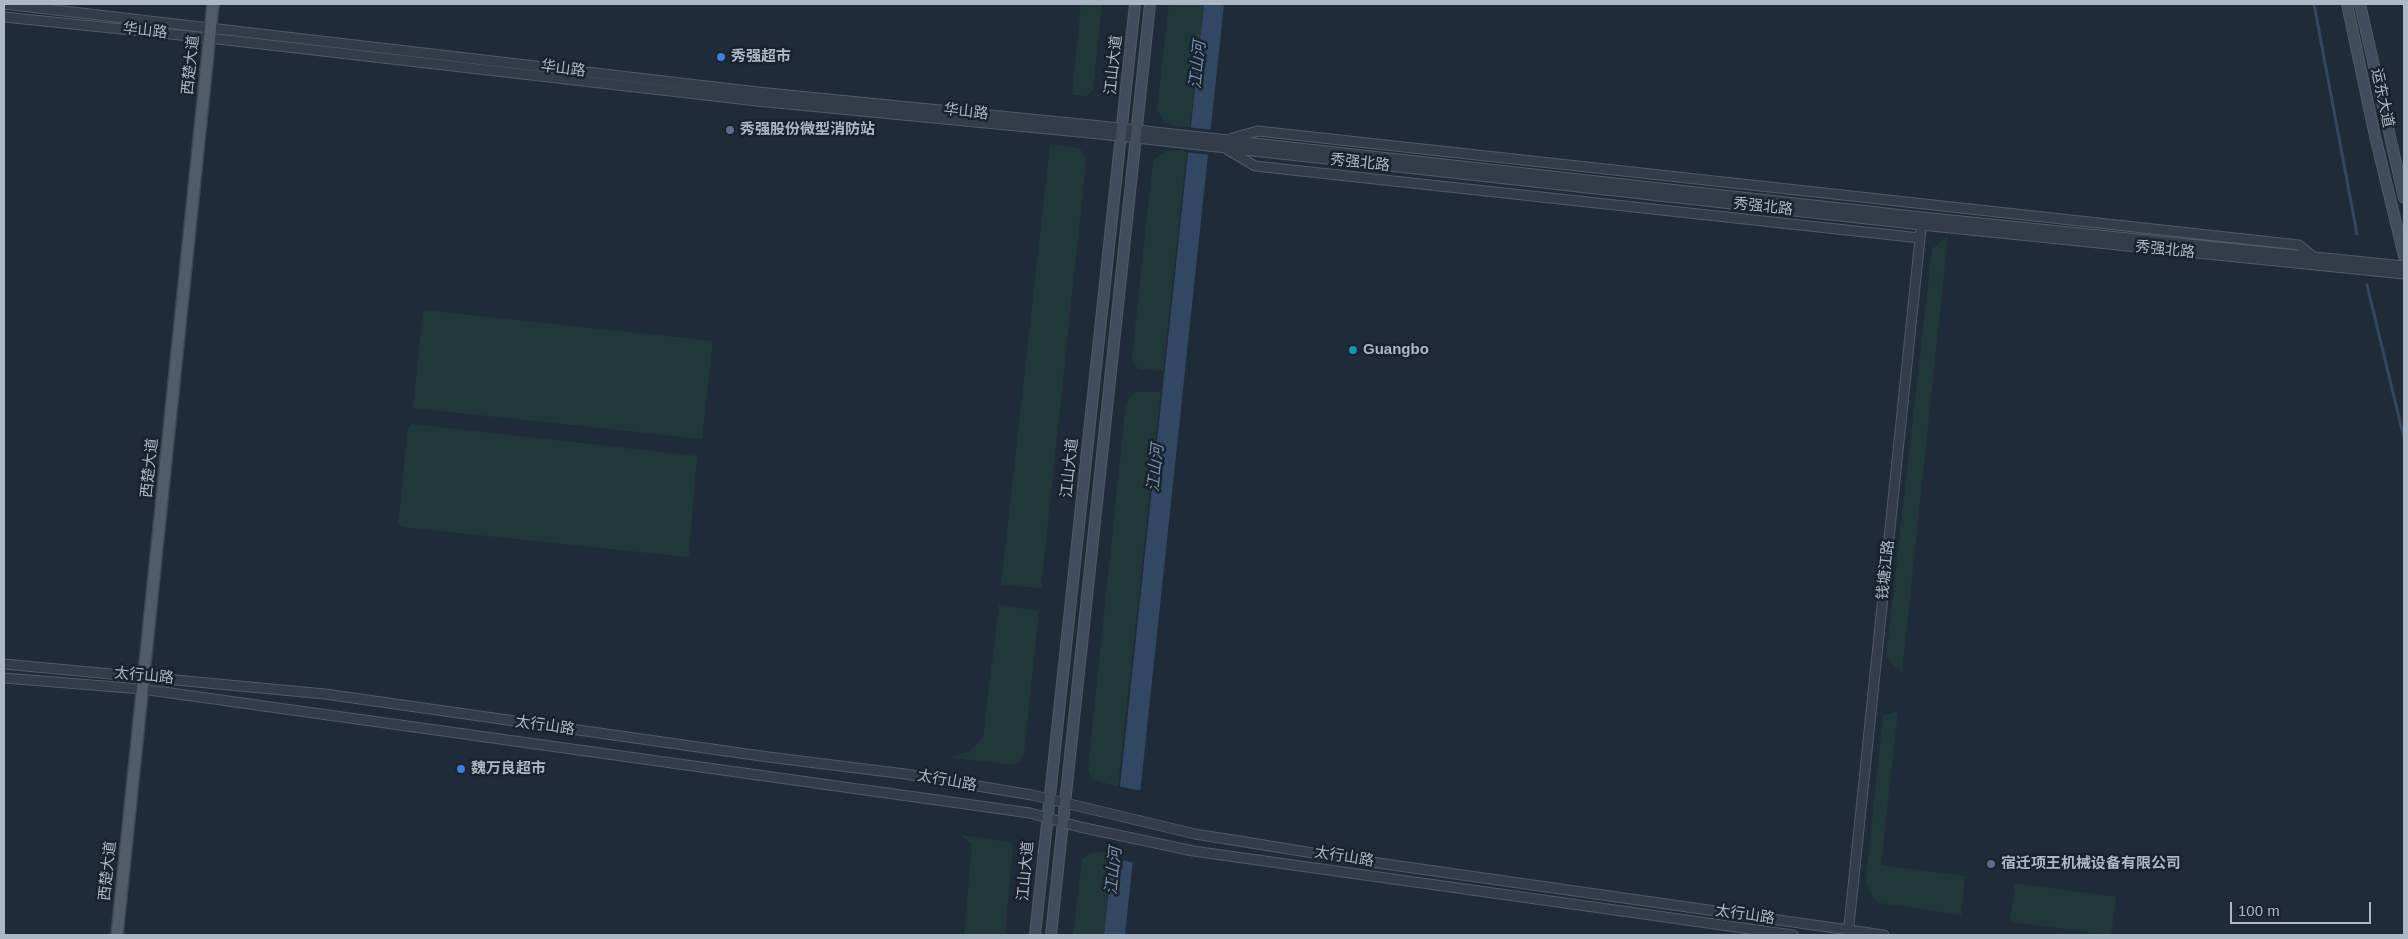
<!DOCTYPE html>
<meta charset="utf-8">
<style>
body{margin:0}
#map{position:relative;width:2408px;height:939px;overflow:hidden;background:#1f2b39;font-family:Arial,sans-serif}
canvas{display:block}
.frame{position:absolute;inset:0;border:5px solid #adb8c6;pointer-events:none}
.scale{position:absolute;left:2230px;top:902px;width:141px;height:22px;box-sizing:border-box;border:2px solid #adb8c6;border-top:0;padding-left:6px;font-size:15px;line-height:18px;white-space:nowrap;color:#adb8c6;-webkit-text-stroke:4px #19222d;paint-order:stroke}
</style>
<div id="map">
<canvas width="2408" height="939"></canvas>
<div class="frame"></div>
<div class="scale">100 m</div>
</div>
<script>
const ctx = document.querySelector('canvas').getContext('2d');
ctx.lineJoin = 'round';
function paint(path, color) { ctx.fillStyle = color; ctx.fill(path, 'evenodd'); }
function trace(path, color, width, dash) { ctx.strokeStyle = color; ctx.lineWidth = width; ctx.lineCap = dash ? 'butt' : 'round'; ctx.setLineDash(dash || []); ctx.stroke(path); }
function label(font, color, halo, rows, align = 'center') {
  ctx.font = font + ' Arial,"Noto Sans SC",sans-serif'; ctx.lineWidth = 5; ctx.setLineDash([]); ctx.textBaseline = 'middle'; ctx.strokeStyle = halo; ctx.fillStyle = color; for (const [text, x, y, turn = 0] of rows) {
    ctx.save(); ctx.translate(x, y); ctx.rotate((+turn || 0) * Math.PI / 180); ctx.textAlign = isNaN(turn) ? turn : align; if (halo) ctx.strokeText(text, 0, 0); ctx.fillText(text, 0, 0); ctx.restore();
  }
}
const green = new Path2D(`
 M1081 4H1102L1093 90 1087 96 1072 95Z
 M1169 4H1204L1190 128C1173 126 1162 126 1157 107Z
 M1050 144 1079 148 1085 156 1086 163 1041 588 1001 585Z
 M1187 150 1163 371 1139 369 1133 363 1132 357 1153 160 1166 151Z
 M1948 236 1902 673 1886 657 1932 249Z
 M423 310 713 341 702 439 413 408Z
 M1135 392H1161L1118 787 1091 779 1088 768 1126 402Z
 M411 424 697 456 689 555 687 557 402 527 398 524 408 428Z
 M999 605 1039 611 1024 753 1021 761 1013 765 948 757 970 751 983 737Z
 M1898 711 1881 865 1965 876 1961 915 1879 903C1870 896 1868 889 1866 878L1883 715Z
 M961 835 1011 842 1013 848 1005 935H964L972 844Z
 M1104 852 1112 853 1104 935H1073L1082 859 1091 853Z
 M2015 883 2116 897 2111 935 2010 922Z`);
const water = new Path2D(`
 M1204 4H1224L1125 935H1104Z`);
const pier = new Path2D(`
 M1187 127 1213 130 1211 155 1184 152Z
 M1116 786 1143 791 1135 863 1109 857Z`);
const stream = new Path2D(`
 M2314 4 2357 234
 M2367 285 2404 438`);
const tertiary = new Path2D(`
 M4 4 758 92 1101 126 1922 217 2404 266
 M4 17 209 38 757 101 1100 134 1921 225 2404 274
 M1232 138 1258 131 2299 245 2315 258
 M1228 150 1255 166 1920 238
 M4 664 325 694 768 757 905 774 1032 795 1195 834 1357 860 1884 935
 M4 678 142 689 1030 813 1080 827 1193 851 1793 935
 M1848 935 1922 219`);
const secondary = new Path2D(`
 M2347 4 2375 136 2404 256
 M2360 4 2404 198
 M1035 935 1135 4
 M1051 935 1150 4`);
const primary = new Path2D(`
 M117 935 213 4`);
const markers = [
 [721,57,5,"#3f7fe0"],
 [730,130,5,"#5c6f8a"],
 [1353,350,5,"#0f9aa8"],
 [461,769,5,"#3f7fe0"],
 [1991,864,5,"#5c6f8a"]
];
const streetNames = [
 ["华山路",145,31,6],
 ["西楚大道",191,65,-84],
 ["江山大道",1114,65,-84],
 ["华山路",563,69,7],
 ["运东大道",2382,98,78],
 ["华山路",966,112,6],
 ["秀强北路",1360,163,6],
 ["秀强北路",1763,207,6],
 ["秀强北路",2165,250,6],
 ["西楚大道",150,468,-84],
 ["江山大道",1070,468,-84],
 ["钱塘江路",1886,570,-84],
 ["太行山路",144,676,5],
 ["太行山路",545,726,8],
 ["太行山路",947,781,10],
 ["太行山路",1344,857,9],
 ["西楚大道",108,871,-84],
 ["江山大道",1026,871,-85],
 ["太行山路",1745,915,8]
];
const poiNames = [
 ["秀强超市",731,57],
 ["秀强股份微型消防站",740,130],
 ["Guangbo",1363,350],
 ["魏万良超市",471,769],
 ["宿迁项王机械设备有限公司",2001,864]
];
const waterNames = [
 ["江山河",1198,65,-84],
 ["江山河",1156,468,-84],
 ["江山河",1114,871,-84]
];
paint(green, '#21383a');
paint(water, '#324761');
paint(pier, '#1f2b39');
trace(stream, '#324761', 3);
trace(tertiary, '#505b67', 11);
trace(secondary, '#505b67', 12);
trace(primary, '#3c4653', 14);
trace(tertiary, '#333d49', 9);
trace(secondary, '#414c5c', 10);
trace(primary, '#515c69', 11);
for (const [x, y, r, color] of markers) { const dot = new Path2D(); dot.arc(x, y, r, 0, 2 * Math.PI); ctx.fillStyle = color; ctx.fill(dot); trace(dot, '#19222d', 2); }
label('15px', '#adb8c6', '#19222d', streetNames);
label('bold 15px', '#adb8c6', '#19222d', poiNames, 'left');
label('italic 16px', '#748fb0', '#19222d', waterNames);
</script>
